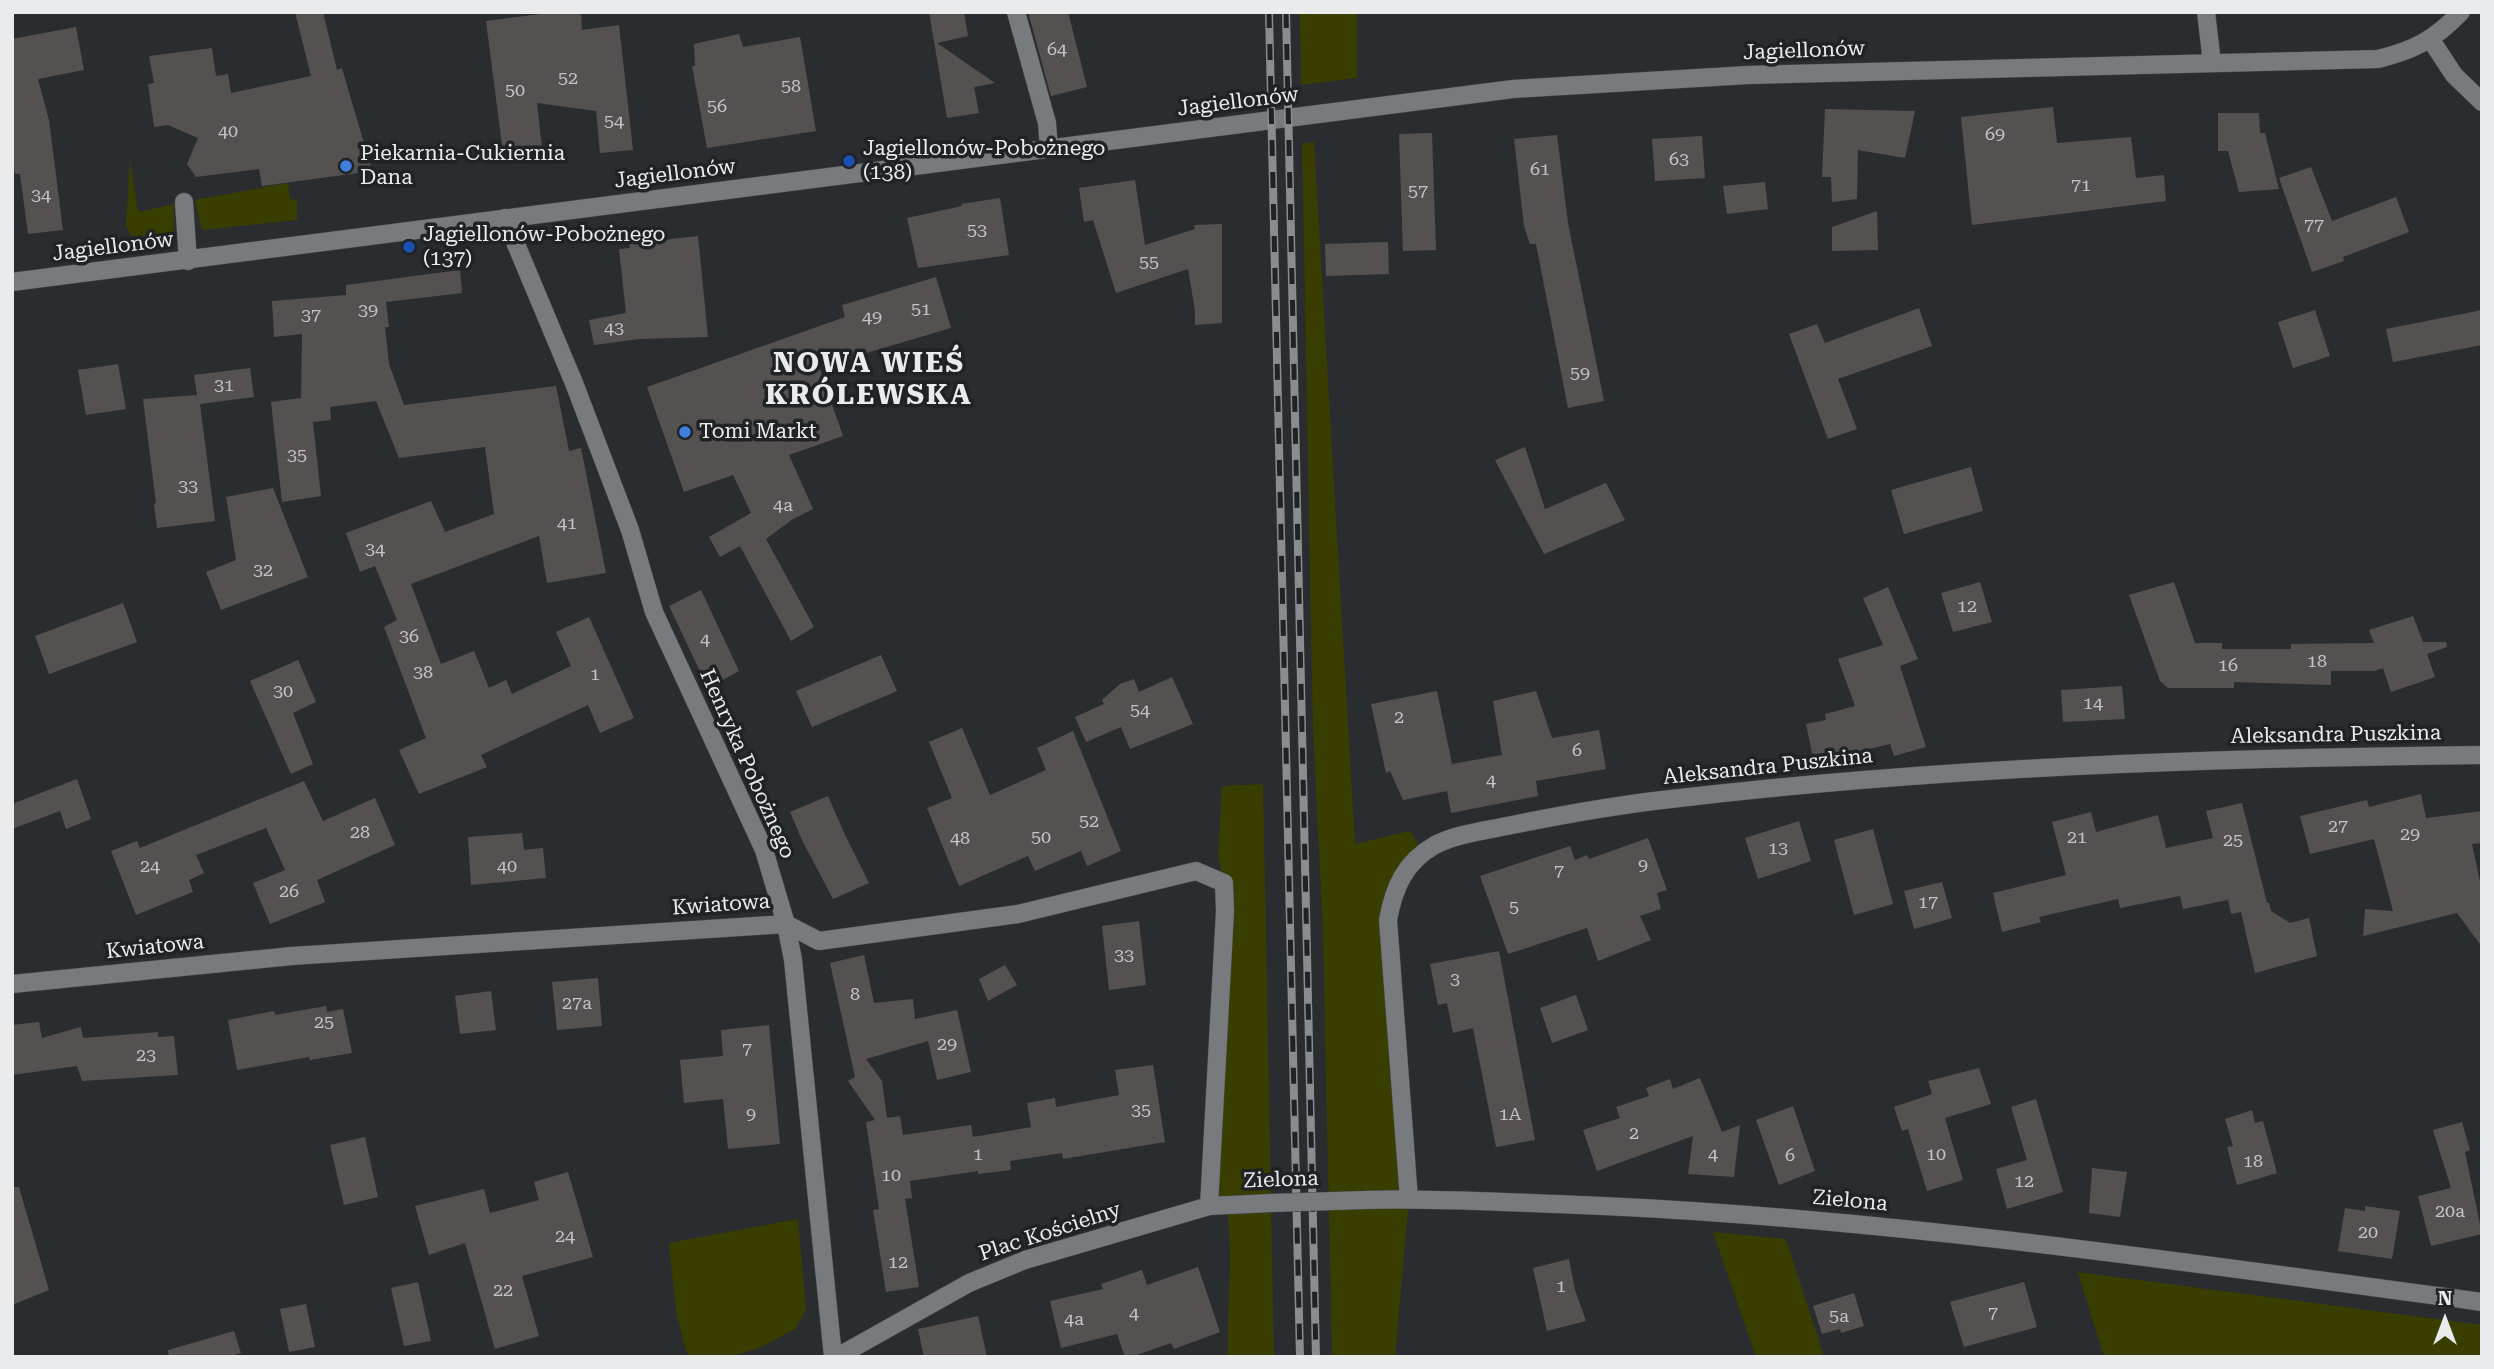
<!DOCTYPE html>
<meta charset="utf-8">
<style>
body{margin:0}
#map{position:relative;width:2494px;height:1369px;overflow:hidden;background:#2a2d2f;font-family:"Roboto Serif",serif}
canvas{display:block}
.frame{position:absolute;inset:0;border:14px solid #e9ebed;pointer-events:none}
.north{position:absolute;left:2410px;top:1285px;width:70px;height:70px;-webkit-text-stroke:5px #202325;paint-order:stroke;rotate:0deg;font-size:19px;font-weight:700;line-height:28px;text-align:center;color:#e9ebed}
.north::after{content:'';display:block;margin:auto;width:24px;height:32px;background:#e9ebed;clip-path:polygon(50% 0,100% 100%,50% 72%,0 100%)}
</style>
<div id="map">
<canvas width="2494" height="1369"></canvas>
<div class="frame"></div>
<div class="north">N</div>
</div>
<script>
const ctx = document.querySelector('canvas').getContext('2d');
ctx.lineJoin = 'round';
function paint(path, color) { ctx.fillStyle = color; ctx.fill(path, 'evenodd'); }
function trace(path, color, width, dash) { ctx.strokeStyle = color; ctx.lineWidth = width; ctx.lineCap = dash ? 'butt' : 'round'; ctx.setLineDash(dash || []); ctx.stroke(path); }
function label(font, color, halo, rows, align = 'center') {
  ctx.font = font + ' "Roboto Serif",serif'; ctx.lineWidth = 7; ctx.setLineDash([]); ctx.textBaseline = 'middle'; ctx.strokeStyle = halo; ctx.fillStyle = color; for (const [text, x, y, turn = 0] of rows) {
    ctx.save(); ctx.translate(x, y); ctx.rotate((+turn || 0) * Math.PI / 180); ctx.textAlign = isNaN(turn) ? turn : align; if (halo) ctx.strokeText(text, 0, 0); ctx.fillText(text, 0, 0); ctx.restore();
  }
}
const green = new Path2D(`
 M1300 12H1357V78L1301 85Z
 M1314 142 1355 844 1410 831 1424 853 1392 897 1409 1199 1395 1357H1332L1323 932 1313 729 1302 144Z
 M130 160 138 212 174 204V232L132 237 126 226Z
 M288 183 290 199 297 200V220L202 230 195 200Z
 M1263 784 1274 1357H1228C1226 1306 1235 1256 1226 1205L1209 1206 1224 883 1218 857 1222 786Z
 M798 1219 806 1310 795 1329 759 1348 730 1357H688L676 1312 669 1243Z
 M1713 1232 1786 1239 1824 1357H1756Z
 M2078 1272 2482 1325V1357H2104Z`);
const building = new Path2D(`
 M295 12H323L337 70 342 68 372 171 262 186 259 169 196 177 187 164 198 138 168 125 154 127 148 84 154 83 149 56 212 48 216 76 228 74 231 93 311 76Z
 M556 12H581L582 30 619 25 633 150 600 153 596 111 537 103 542 148 503 153 486 21Z
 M929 12H964L968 36 937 43 995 83 974 87 979 113 947 118Z
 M1028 12H1068L1087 87 1051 96Z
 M76 27 84 70 38 79 49 120 63 230 28 234 20 174H15L12 160V39Z
 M739 34 743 47 800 37 816 131 707 148 692 66H695L694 44Z
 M2053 107 2057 143 2131 137 2136 178 2164 175 2166 201 1972 225 1961 117Z
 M1825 109 1915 111 1905 158 1858 150 1857 199 1832 202 1831 177H1822Z
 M2218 113H2259L2260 133H2265L2279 189 2239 192 2228 151H2218Z
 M1432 133 1436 250 1403 251 1399 134Z
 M1557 135 1568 223 1604 401 1568 408 1536 244H1530L1524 226 1514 139Z
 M1702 136 1705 178 1655 181 1652 139Z
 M2311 167 2332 221 2396 197 2409 232 2343 257 2344 261 2312 272 2279 178Z
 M1135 180 1145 245 1195 229 1194 225 1222 224V323L1195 325V311L1188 269 1116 293 1093 220 1084 222 1079 188Z
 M1765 182 1768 209 1727 214 1723 186Z
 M1000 198 1009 255 918 268 907 218 962 206 961 204Z
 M1877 211 1878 250 1832 251V227Z
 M698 236 708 337 639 339 594 345 589 320 626 313 619 249 630 248 629 244Z
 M1388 242 1389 274 1326 276 1325 244Z
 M460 270 462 293 386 302 389 327H385L389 364 404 405 556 386 569 451 581 448 606 573 547 583 539 536 411 584 441 664 474 651 489 688 506 680 512 694 571 666 556 632 589 617 634 718 600 733 588 705 481 755 487 767 419 794 399 750 426 738 384 627 397 620 375 566 360 572 346 533 431 501 445 532 494 514 485 447 399 458 376 401 330 407 331 420 313 422 321 496 282 502 271 402 301 398 302 334 274 337 272 301 346 295V285Z
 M936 277 951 328 819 367 843 436 789 455 813 509 793 519 766 539 814 627 791 641 740 546 720 557 709 537 751 513 733 475 684 492 647 387 845 317 842 305Z
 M1919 308 1932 346 1838 379 1857 429 1828 439 1789 334 1817 324 1825 343Z
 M2315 310 2330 356 2293 368 2278 322Z
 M2482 310V345L2393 362 2386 329Z
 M118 364 126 409 86 415 78 370Z
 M250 368 254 397 200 404 215 521 157 528 154 504 156 503 143 399 197 395 194 375Z
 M1525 447 1545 509 1606 483 1625 520 1544 554 1495 460Z
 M1971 467 1983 511 1904 534 1891 490Z
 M273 488 308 577 221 610 206 572 236 560 226 497Z
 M1980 582 1992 622 1953 632 1941 593Z
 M2174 582 2195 643H2222V649H2291V644L2374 643 2369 630 2413 616 2423 642H2446L2447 647 2427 654 2435 677 2391 692 2383 668 2374 671H2331V685L2234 682V688H2168L2160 681 2129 595Z
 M1888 587 1918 659 1900 666 1926 747 1894 756 1890 744 1814 762 1806 724 1826 720 1825 714 1855 706 1838 659 1883 645 1863 598Z
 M701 590 739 671 708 688 669 606Z
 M123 603 137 642 49 674 35 636Z
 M881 655 897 691 812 727 796 691Z
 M298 660 316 702 293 713 313 764 291 774 250 681Z
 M1172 677 1193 724 1130 749 1121 727 1086 742 1075 717 1104 704 1102 700 1120 684 1134 679 1139 692Z
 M2122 686 2125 719 2063 722 2061 690Z
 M1437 691 1452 764 1502 755 1493 701 1536 691 1552 738 1599 730 1606 769 1536 781 1538 796 1451 813 1447 791 1403 800 1390 771 1386 773 1371 704Z
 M962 728 990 795 1046 770 1037 748 1073 731 1121 851 1087 866 1081 851 1035 871 1028 856 959 886 927 808 952 798 929 742Z
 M77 779 91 819 66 829 60 811 12 829V804Z
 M304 781 323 821 375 798 395 845 317 880 325 902 270 924 253 883 285 870 266 828 196 855 204 873 189 880 193 892 136 915 111 851 137 841 140 848Z
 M2421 794 2426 818 2482 811V843L2472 844 2482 891V947L2457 913 2363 936 2365 909 2393 911 2374 839 2310 854 2300 816 2367 800 2369 807Z
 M828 796 846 837 869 883 833 899 802 840 790 812Z
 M2242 803 2267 903H2269L2271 911 2290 923 2309 918 2317 956 2255 973 2241 912 2231 914 2228 900 2183 909 2180 896 2120 908 2118 899 2039 917 2041 922 2002 932 1993 893 2066 875 2052 822 2091 812 2096 832 2158 815 2166 848 2213 838 2206 811Z
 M1799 821 1811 861 1758 879 1745 838Z
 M1873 829 1893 904 1854 915 1834 840Z
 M522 833 524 850 543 848 546 878 471 885 468 837Z
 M1648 838 1667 890 1657 893 1661 909 1640 916 1651 940 1598 961 1587 928 1508 954 1480 876 1570 846 1575 860 1587 855 1589 859Z
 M1942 882 1952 918 1914 929 1904 891Z
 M1139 921 1146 985 1109 990 1102 926Z
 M1499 951 1535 1140 1496 1147 1473 1028 1453 1033 1447 1003 1438 1005 1430 964Z
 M864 955 874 1003 913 999 915 1019 957 1010 971 1072 937 1080 928 1041 866 1059 882 1081 887 1118 900 1116 903 1135 971 1125 973 1137 1031 1127 1027 1103 1055 1098 1056 1107 1119 1095 1115 1070 1153 1065 1165 1142 1063 1159 1062 1153 1010 1161 1011 1170 978 1174V1171L910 1181 912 1198 905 1199 919 1287 886 1292 873 1210 879 1209 866 1122 875 1120 848 1081 855 1077 830 963Z
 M1005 965 1017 985 988 1001 979 979Z
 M598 978 602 1026 557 1030 552 982Z
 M491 991 496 1030 460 1034 455 996Z
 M1576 995 1588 1030 1552 1043 1540 1008Z
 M326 1006 327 1012 343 1009 352 1053 310 1060 309 1057 237 1070 228 1020 274 1011 275 1015Z
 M39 1022 42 1038 81 1027 83 1038 158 1032V1037L174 1036 178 1075 82 1081 77 1066 12 1075V1025Z
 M769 1025 780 1144 728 1149 723 1099 684 1103 680 1060 723 1056 721 1030Z
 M1979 1068 1991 1104 1945 1118 1963 1180 1927 1191 1908 1129 1902 1131 1894 1107 1932 1094 1928 1081Z
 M1700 1078 1722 1132 1740 1125 1734 1177 1688 1174 1693 1136 1597 1171 1583 1130 1620 1118 1616 1107 1649 1096 1646 1088 1670 1079 1673 1089Z
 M2036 1099 2063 1192 2007 1209 1996 1169 2027 1160 2011 1107Z
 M1793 1106 1815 1171 1779 1185 1756 1120Z
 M2252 1110 2255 1123 2263 1121 2277 1173 2237 1185 2227 1147 2233 1146 2225 1119Z
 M2462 1122 2470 1150 2465 1152 2482 1234 2431 1246 2418 1196 2451 1188 2433 1130Z
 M365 1137 378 1197 344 1205 330 1145Z
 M2092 1168 2127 1172 2120 1217 2089 1213Z
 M568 1172 593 1257 522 1276 539 1336 495 1349 465 1243 429 1255 415 1206 484 1189 490 1213 539 1200 534 1182Z
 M12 1187H19L49 1290 12 1305Z
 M2365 1206 2400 1211 2392 1259 2338 1251 2345 1208 2365 1211Z
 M1569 1259 1575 1290 1586 1321 1547 1331 1533 1268Z
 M1198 1267 1220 1332 1174 1349 1171 1343 1131 1357H1125L1117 1334 1061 1348 1050 1301 1103 1289 1101 1284 1142 1270 1147 1285Z
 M418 1282 431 1341 404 1346 391 1288Z
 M2024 1282 2037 1327 1964 1347 1950 1302Z
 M1854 1293 1864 1326 1841 1333 1840 1329 1822 1334 1813 1306Z
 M306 1304 315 1347 289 1352 280 1309Z
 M978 1316 987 1357H924L918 1329Z
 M234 1331 241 1353 228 1357H169L168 1350Z`);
const lane = new Path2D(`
 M1016 12 1047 123 1049 149
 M184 202 188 261`);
const street = new Path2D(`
 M2206 12 2212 63
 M2431 40 2454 75 2482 102
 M505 218 574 383 630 530 654 612 764 850 786 924 793 960 833 1357
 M12 984 292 956 786 924 819 941 1018 914 1196 871 1224 883 1225 911 1209 1206
 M1409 1199 1388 920C1394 887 1405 862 1435 845 1456 834 1483 831 1507 826 1561 815 1616 805 1671 799 1941 767 2211 758 2482 755
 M1365 1200C1429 1198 1493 1202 1557 1204 1867 1215 2175 1261 2482 1302
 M837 1357 969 1283 1025 1260 1209 1206 1271 1203`);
const secondary = new Path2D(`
 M12 282 1513 89 1748 75 2378 59C2415 50 2435 39 2461 12`);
const rail = new Path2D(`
 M1269 12 1300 1357
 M1286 12 1316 1357`);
const streetBridge = new Path2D(`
 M1271 1203 1365 1200`);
const markers = [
 [849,161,7,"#1a4fb4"],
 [346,166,7,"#3f7fe0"],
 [409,247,7,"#1a4fb4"],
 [685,432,7,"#3f7fe0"]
];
const numberNames = [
 ["64",1057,50],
 ["52",568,79],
 ["58",791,87],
 ["50",515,91],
 ["56",717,107],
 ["54",614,122],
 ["40",228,132],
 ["69",1995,135],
 ["63",1679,160],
 ["61",1540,170],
 ["71",2081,186],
 ["57",1418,192],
 ["34",41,196],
 ["77",2314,226],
 ["53",977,231],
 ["55",1149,263],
 ["51",921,310],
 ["39",368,311],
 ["37",311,316],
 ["49",872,318],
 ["43",614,329],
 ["59",1580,374],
 ["31",224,386],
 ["35",297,456],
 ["33",188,487],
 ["4a",783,506],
 ["41",567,524],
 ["34",375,550],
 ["32",263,571],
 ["12",1967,607],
 ["36",409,637],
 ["4",705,640],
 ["18",2317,662],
 ["16",2228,666],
 ["38",423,673],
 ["1",595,675],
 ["30",283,692],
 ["14",2093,704],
 ["54",1140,711],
 ["2",1399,718],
 ["6",1577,751],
 ["4",1491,781],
 ["52",1089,822],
 ["27",2338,827],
 ["28",360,833],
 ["29",2410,835],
 ["50",1041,838],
 ["21",2077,838],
 ["48",960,839],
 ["25",2233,841],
 ["13",1778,849],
 ["9",1643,866],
 ["24",150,867],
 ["40",507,867],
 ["7",1559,872],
 ["26",289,892],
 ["17",1928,903],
 ["5",1514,908],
 ["33",1124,956],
 ["3",1455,980],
 ["8",855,995],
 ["27a",577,1004],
 ["25",324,1023],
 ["29",947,1045],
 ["7",747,1050],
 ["23",146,1056],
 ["35",1141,1111],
 ["9",751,1115],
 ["1A",1510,1115],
 ["2",1634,1134],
 ["1",978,1155],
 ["4",1713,1155],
 ["10",1936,1155],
 ["6",1790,1156],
 ["18",2253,1162],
 ["10",891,1176],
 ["12",2024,1182],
 ["20a",2450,1212],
 ["20",2368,1233],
 ["24",565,1237],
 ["12",898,1263],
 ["1",1561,1287],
 ["22",503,1291],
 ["4",1134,1314],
 ["7",1993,1314],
 ["5a",1839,1317],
 ["4a",1074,1320]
];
const streetNames = [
 ["Jagiellonów",1804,51,-2],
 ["Jagiellonów",1238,102,-7],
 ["Jagiellonów",675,174,-7],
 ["Jagiellonów",113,247,-7],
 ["Aleksandra Puszkina",2336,735,-1],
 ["Henryka Pobożnego",747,764,66],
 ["Aleksandra Puszkina",1768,767,-6],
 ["Kwiatowa",721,905,-4],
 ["Kwiatowa",155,947,-6],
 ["Zielona",1281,1180,-2],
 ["Zielona",1850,1201,5],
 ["Plac Kościelny",1050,1232,-18]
];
const poiNames = [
 ["Jagiellonów-Pobożnego",863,149],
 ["(138)",863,173],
 ["Piekarnia-Cukiernia",360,154],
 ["Dana",360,178],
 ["Jagiellonów-Pobożnego",423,235],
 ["(137)",423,259],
 ["Tomi Markt",699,432]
];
const districtNames = [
 ["NOWA WIEŚ",869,364],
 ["KRÓLEWSKA",869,396]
];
paint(green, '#3a3d00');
paint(building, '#565151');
trace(lane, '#46484a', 19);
trace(street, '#46484a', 19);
trace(secondary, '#46484a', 19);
trace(lane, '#777b7e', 18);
trace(street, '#777b7e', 18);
trace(secondary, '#777b7e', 18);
trace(rail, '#8a8d8f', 8);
trace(rail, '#202325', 5, [16]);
trace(streetBridge, '#46484a', 19, []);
trace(streetBridge, '#777b7e', 18);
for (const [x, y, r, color] of markers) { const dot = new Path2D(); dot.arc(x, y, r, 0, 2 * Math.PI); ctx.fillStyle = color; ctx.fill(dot); trace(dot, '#202325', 2.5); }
label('18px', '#c4c4c6', null, numberNames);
label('21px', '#e9ebed', '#202325', streetNames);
label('21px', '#e9ebed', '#202325', poiNames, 'left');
ctx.letterSpacing = '2px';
label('bold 28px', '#e9ebed', '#202325', districtNames);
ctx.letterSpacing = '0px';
</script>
